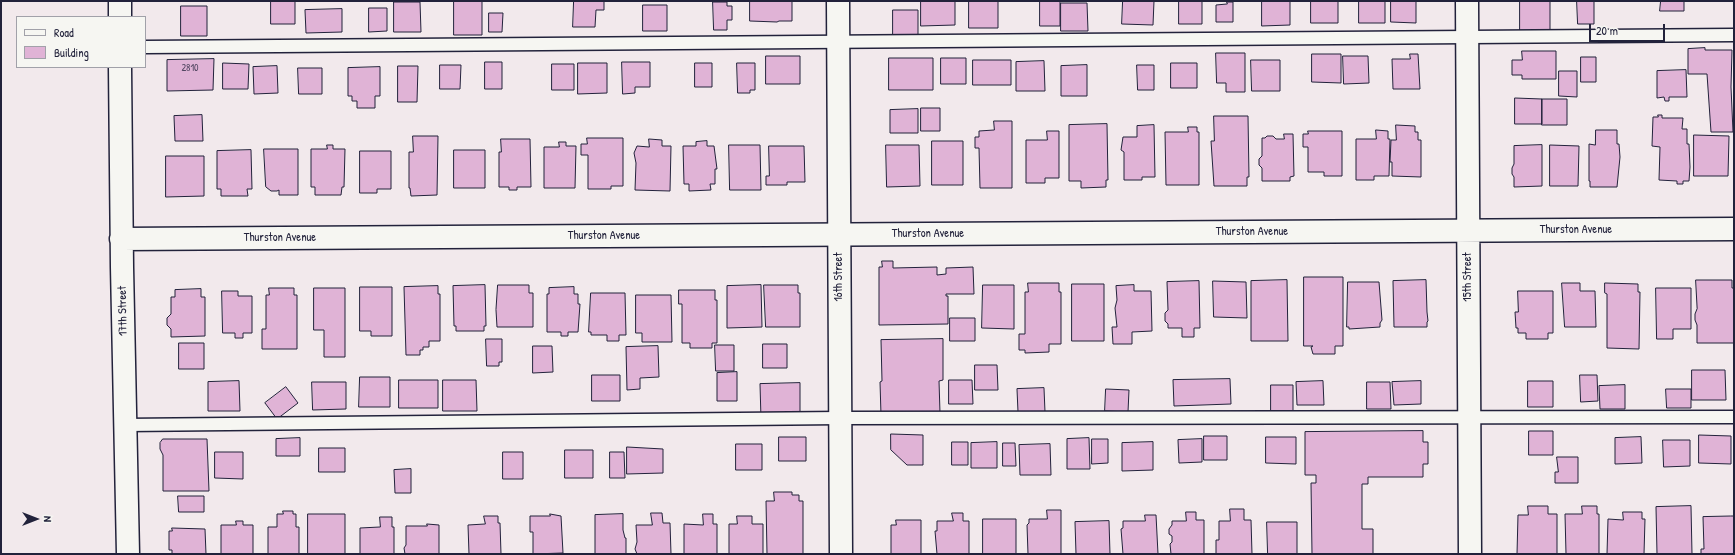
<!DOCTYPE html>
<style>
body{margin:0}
#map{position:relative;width:1735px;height:555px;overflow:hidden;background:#f2e9ec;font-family:"Patrick Hand",sans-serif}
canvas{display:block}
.frame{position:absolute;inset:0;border:2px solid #22223b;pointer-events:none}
.legend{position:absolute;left:16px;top:16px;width:130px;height:52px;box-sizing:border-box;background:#f6f6f2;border:1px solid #a1a1a9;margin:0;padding:5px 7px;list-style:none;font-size:12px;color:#22223b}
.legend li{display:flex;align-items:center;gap:8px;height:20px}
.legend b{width:20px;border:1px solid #a1a1a9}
.north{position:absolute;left:16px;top:499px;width:40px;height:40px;-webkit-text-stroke:3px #f6f6f2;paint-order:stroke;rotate:90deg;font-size:11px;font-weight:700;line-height:16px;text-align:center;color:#22223b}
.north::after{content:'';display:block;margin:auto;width:14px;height:18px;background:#22223b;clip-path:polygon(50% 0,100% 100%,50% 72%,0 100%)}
.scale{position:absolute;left:1589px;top:24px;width:76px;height:18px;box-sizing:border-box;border:2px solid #22223b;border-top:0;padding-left:5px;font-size:12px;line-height:14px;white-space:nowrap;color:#22223b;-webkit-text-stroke:3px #f6f6f2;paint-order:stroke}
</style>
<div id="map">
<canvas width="1735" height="555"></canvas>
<div class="frame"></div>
<ul class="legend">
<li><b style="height:5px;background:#f6f6f2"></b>Road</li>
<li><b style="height:11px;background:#e0b3d6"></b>Building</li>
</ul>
<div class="north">N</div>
<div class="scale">20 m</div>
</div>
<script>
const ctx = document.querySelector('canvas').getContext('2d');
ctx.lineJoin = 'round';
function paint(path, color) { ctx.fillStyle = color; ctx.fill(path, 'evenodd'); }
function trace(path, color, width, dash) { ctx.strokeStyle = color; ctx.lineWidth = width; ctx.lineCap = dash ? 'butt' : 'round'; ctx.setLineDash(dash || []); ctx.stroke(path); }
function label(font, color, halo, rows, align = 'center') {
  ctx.font = font + ' "Patrick Hand",sans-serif'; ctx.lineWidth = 3; ctx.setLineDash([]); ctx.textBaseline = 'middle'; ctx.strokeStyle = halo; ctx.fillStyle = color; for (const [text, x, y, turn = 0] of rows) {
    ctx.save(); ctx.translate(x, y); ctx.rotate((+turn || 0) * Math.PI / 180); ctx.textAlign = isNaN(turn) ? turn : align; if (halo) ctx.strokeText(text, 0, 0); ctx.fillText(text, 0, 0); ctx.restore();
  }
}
const building = new Path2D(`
 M271 1H295V24H271Z
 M454 1H482V35H454Z
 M574 1H604V10H596L595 27H573Z
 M750 1H792V21H779L777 22 750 21Z
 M921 1H955V25L921 26Z
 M969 1H998V28H969Z
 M1040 1H1060V26H1040Z
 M1123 1H1154L1153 25 1122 24Z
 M1179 1H1202V24H1179Z
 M1262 1H1290V25L1262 26Z
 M1311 1H1338V23H1311Z
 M1359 1H1385V23H1359Z
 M1391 1H1416V23L1391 22Z
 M1520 1H1550V31H1520Z
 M1577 1H1594V24H1578Z
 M1661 1H1684V11H1660Z
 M394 2H420L421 32H394Z
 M713 2H727V6H732V20H727V30H714Z
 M1227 2H1233V22H1216V5L1227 4Z
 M1061 3H1087L1088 31H1061Z
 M643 5H667V31H643Z
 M181 6H207V36H181Z
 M369 8H387V31L369 32Z
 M342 9V32L306 33 305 10Z
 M893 10H918V36H893Z
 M489 13H503L502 32H489Z
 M1705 48V50H1732L1731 87 1733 132H1711L1707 74H1688V49Z
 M1522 51H1556V79H1522V75H1512V60H1522Z
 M1216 53H1245V92H1226V83H1217Z
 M1312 54H1341V83L1312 82Z
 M1410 54H1418L1420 89H1393L1392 59H1410Z
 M766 56H800V84H766Z
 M1343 56H1368L1369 83 1344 84Z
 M1581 57H1596V82H1581Z
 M889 58H933V90H889Z
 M941 58H966V84H941Z
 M214 59 213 90 167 91V60Z
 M973 60H1011V85H973Z
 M1251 60H1280V91H1252Z
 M1044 61 1045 91H1016V62Z
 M485 62H502V89H485Z
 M622 62H650V87H635V93L623 94Z
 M223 63 249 64 248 89H223Z
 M578 63H607V93L578 94Z
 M695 63H712V87H695Z
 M737 63H755V90H750V93H738Z
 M1171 63H1197V88H1171Z
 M552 64H574V90H552Z
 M440 65H461L460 89H440Z
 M1087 65V96H1061V66Z
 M1137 65H1154V90H1138Z
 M277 66 278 93 254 94 253 67Z
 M398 66H418L417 102H398Z
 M380 67V96H375V108H357V101H352V96H348V68Z
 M298 68H322V94H299Z
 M1686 70 1687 97H1669V101H1665L1664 97 1657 98V71Z
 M1559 71H1577V97L1559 96Z
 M1515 98 1542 99V124H1515Z
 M1542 99H1567V125H1542Z
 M921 108H940V131H921Z
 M918 109V133H890V110Z
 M202 115 203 141H175L174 116Z
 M1658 115H1662V118H1683L1682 129H1687V144H1689L1690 167 1689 181H1683V184H1677V181L1659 180 1660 147 1652 146 1653 117H1658Z
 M1214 116H1248L1249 177H1247V186H1214L1211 141H1214Z
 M994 121H1012V188H980L979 148H975V137H979V131L994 130Z
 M1107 124 1108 180H1106V187L1081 188V181H1069V125Z
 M1154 125 1155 177H1142V180H1124V152L1121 150 1123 137H1137V126Z
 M1396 125 1415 126V132H1418V140H1421V177L1392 176V162H1390L1391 140H1396Z
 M1188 127H1197V132H1199V185H1166L1165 132H1188Z
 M1376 130 1388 131V139H1390L1389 176H1374V180H1356V139H1376Z
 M1596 130H1617V144H1619L1620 157 1617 187H1590V181H1589V144L1595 145Z
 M1047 131H1059V178H1045V183H1026V140H1047Z
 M1308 131H1342V176H1324V172H1308V147H1303V134H1308Z
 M1284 134H1293L1294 176 1290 177V181H1262V168L1259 165V159L1262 156V138H1265L1267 136H1273L1276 139H1284Z
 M1694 135 1729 136 1728 176H1694Z
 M413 136H438L437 195 411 196 410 188H409V152H413Z
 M587 138H623V186H611V189H588V155H581V144H587Z
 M501 139H530L531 187H517V190H509V187H499V152H501Z
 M649 139 662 140V146H671L670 191 635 190 636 163 634 153 637 146 649 147Z
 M707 141V146H714L717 169H715V184H710L711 190 689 191V184H684L683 146H696V142Z
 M932 141H963V185H932Z
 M559 142H566V146H576L575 188H544V147H559Z
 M327 145H333V149H345L344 187H342L341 195H315V187H311V149H327Z
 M729 145H760L761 190H730Z
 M886 145H919L920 186 887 187Z
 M1542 145V186L1514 187V177L1512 174V168L1514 164V146Z
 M1550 145 1579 146 1578 186H1550Z
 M769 146H804L805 182H787V185H766V176H769Z
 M264 149H298V195H279V190L277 191H271L266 187Z
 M251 150 252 189H247L248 196H221V189H217V151Z
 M454 150H485V188H454Z
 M360 151H391V189H377V193H360Z
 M166 156H204V196L166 197Z
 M882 261H893V268L937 267V275L946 274V268L973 267 974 294H946V296H948V324L879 325V267H882Z
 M1304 277H1343V346H1335V354H1313L1311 347 1313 346H1304Z
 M1287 280 1288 341H1251V281Z
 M1426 280 1427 312 1428 321 1427 322V327H1394L1393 281Z
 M1696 280H1732V288H1734V343H1697V325L1695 320V314L1697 309Z
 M1199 281 1200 328H1194V337H1182V328H1168V324L1165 321V313L1168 310 1167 282Z
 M1213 281 1246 282 1247 318 1214 317Z
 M1348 282H1379L1382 320 1380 323V327L1349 329V327H1347Z
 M1028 283H1059V292H1061V344H1049V352L1025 353V350H1019V334H1025V292H1028Z
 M1562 283H1580V291H1595L1596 327H1565Z
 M1605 283 1638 284V292H1640L1639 349 1607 348V294L1605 293Z
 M1072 284H1104V341H1072Z
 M485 285 486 326H484V331H456V326H454L453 286Z
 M498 285H529V293H533V327H497L496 310Z
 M761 285 762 327 727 328V286Z
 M764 285H798V293H800V327H766Z
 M983 285H1014V329L982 328Z
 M1134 285V291H1151L1152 331 1132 332V344H1113L1112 327H1117L1115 308 1117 300 1116 286Z
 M438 286V294H440V341H429V347H423V350H420V355H406L404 287Z
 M360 287H392V336H371V331H360Z
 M574 287V294H578V304H580L578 332H568V336H561V332H547V294H549V288Z
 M269 288H294V295H297V349H262V329H266V295H269Z
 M314 288H345V357H324V330H314Z
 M1656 288H1691V329H1673V339H1657Z
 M201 289V297H205V336L171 337V329L167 325V318L171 314V297H175V290Z
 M679 290H715V300H717V343H712V348H690V343H682V304H679Z
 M222 291H238V296H252V333H243V338H235V333H223Z
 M1518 291H1553V333H1548V339H1526V333H1518V328H1516L1515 312H1518Z
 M591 293H625L626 335H619V341H607V335H591V332H589Z
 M636 295H671L672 342H642V333H636Z
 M950 318H975V341H950Z
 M486 339H502V362H499V366H487Z
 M943 339V380L939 381 940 413 881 415 880 382 882 381 881 340Z
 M179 343H204V369H179Z
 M763 344H787V368H763Z
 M715 345H734V371H716Z
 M533 346H552L553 372 533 373Z
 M658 346 659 377 640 378V389L627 390 626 347Z
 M975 365H997L998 390H975Z
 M1692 370H1725L1726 400H1692Z
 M737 372V401H717V373Z
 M592 375H620V401H592Z
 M1580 375H1597L1598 401 1581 402Z
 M360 377H390V407H359Z
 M1230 379 1231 404 1174 406 1173 380Z
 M399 380H438V408H399Z
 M443 380H476L477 411H443Z
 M949 380H972L973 404H949Z
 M239 381 240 411H208V382Z
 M1323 381 1324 405H1297L1296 382Z
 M1421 381V404L1394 405 1392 382Z
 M1528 381H1553V407H1528Z
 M312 382H346V409L313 410Z
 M1367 382H1390L1391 409H1367Z
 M800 383V418L761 419 760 384Z
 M1271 385H1293V412H1271Z
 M1625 385V409H1600L1599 386Z
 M286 387 298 403 277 419 265 403Z
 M1044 388 1045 412H1018L1017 389Z
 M1106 389 1129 390 1128 412 1105 411Z
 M1666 389H1691V408H1667Z
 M1423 431V442H1428V464H1423V477H1368V484H1362V529H1373V554H1312L1311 483H1316V475H1305V432Z
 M1529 431H1553V455H1529Z
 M891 434 923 435V465H907L891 450Z
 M1699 435 1731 436V464L1699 463Z
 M1204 436H1227V460H1204Z
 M779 437H806V461H779Z
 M1266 437H1296V464L1266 463Z
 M1641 437 1642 463 1615 464V438Z
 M300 438V456H276V439Z
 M1089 438 1090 469H1067V439Z
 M163 439H207L209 491H163V455L160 449V443Z
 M1092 439H1108V463L1092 464Z
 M1202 439V462L1179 463 1178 440Z
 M1663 440H1690V466L1664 467Z
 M952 442H968V465H952Z
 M997 442V468H971V443Z
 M1153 442V470L1122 471V443Z
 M1003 443H1015L1016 466H1003Z
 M736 444H762V470H736Z
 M1050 444 1051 475H1020L1019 445Z
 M627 447 663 449V473L627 474Z
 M319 448H345V472H319Z
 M565 450H593V478H565Z
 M215 452H243V479L215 478Z
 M503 452H523V479H503Z
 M610 452H624L625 478H610Z
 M1557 457H1578V483H1555V472H1558Z
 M411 469V493H395L394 470Z
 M774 492H792V495H799V501H803V554H767L766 501H774Z
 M178 496H204V512H179Z
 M1528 506H1548V514H1557V554H1517L1518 515H1528Z
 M1582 506H1597V514H1599V554H1566L1565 514H1582Z
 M1691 506 1692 554H1657L1656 507Z
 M1230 509H1244V520H1251L1252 554H1216V540H1219V521H1230Z
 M1047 510H1061V554H1028L1027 525 1029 523V519H1047Z
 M283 511H293V514H296V527H299V554H268V527H277V514H283Z
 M1186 512H1196V520H1204V554H1171L1170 544 1172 542V536L1169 534V529L1172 525V521H1186Z
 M1623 512H1642V519H1645L1644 554H1607L1608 519 1623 520Z
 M651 513H662L663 523H670L671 554H637L635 549 637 542 636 525H652Z
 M952 513H963V521H969V554H937L935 531H937V521H953Z
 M308 514H345V554H308Z
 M550 514 561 516 563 553 533 554V532H530V516H550Z
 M623 514V530L625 538H626V554H595V515Z
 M703 514H713V524H717V554H684V524L703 525Z
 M1145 515H1156L1158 554H1123L1121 529 1123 528V521H1145Z
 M484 516H498V523H500L501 554H469L468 525 485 524Z
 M737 516H752V524H763V554H729V524H737Z
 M1731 516H1734V554H1701V549H1704L1703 517Z
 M380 517H392V527H394V554H360V528L380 527Z
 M983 519H1016V554H983Z
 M896 520H921V554H891V525H896Z
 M236 521H243V525H253V554H221V525H236Z
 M1109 521 1110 554H1076L1075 522Z
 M1267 522H1297V554H1268Z
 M427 524 439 525V554H405L404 548 406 545V526H427Z
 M172 528 205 529 206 554H172V550H169V531H172Z`);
const service = new Path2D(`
 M145 47 1734 35
 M125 425 840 418 1734 417`);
const minor = new Path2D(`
 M120 1V17
 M1467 1 1470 554
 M120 67 122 267 128 554
 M121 239 1734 229`);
const tertiary = new Path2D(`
 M838 1 841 554`);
const numberNames = [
 ["2810",190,68]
];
const streetNames = [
 ["Thurston Avenue",1576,230],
 ["Thurston Avenue",1252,232],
 ["Thurston Avenue",928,234],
 ["Thurston Avenue",604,236],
 ["Thurston Avenue",280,238],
 ["16th Street",839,277,-90],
 ["15th Street",1468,277,-90],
 ["17th Street",123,311,-91]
];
paint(building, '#e0b3d6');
trace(building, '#22223b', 1);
trace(service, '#22223b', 15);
trace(minor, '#22223b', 25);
trace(tertiary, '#22223b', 25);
trace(service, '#f6f6f2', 12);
trace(minor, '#f6f6f2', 22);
trace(tertiary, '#f6f6f2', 22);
label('10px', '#524662', null, numberNames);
label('12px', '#22223b', '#f6f6f2', streetNames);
</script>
